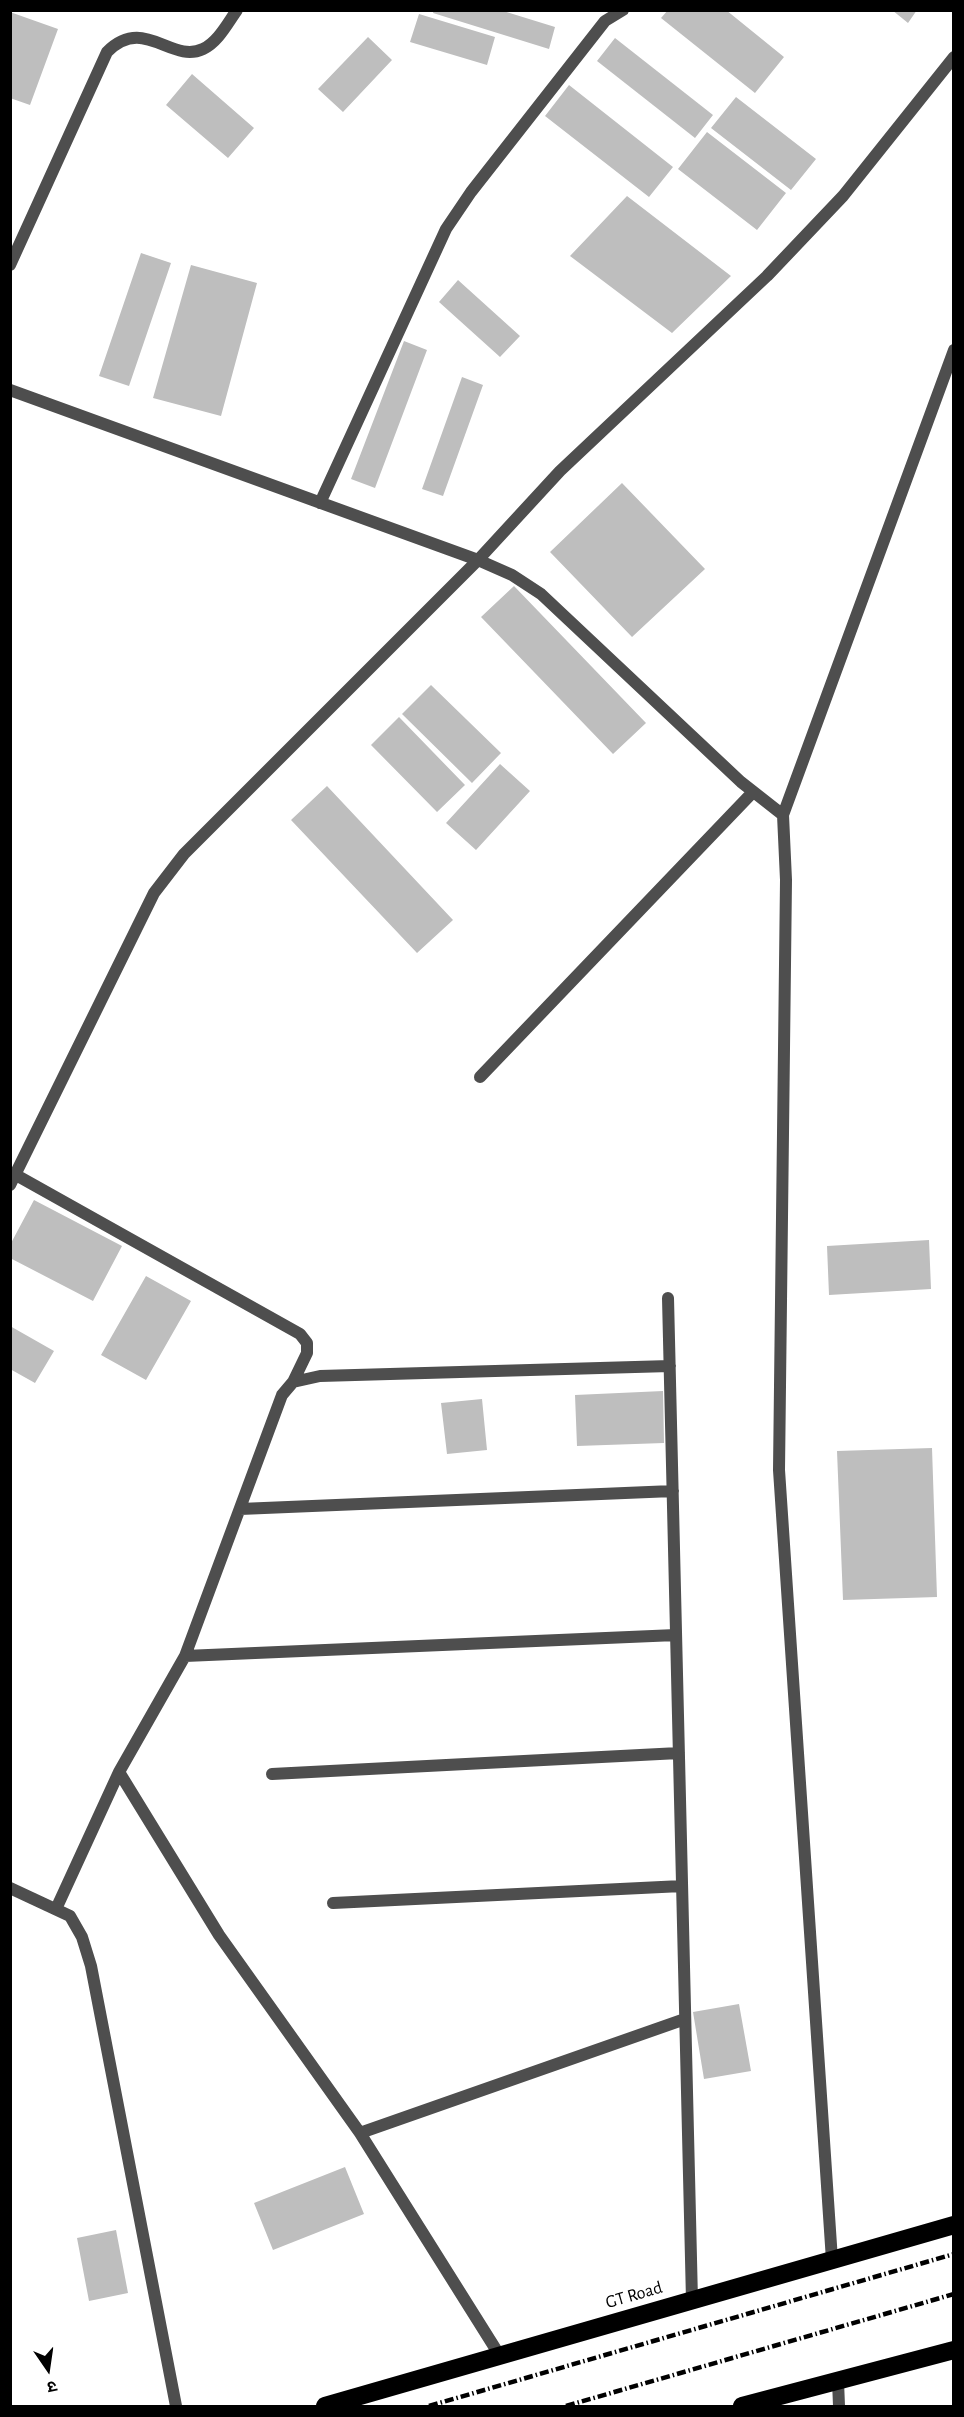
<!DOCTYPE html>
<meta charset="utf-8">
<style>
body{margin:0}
#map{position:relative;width:964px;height:2417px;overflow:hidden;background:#fff;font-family:"Alegreya Sans","Noto Sans Devanagari",sans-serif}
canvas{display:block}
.frame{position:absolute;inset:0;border:12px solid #000;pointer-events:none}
.north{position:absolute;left:18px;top:2339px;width:60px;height:60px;-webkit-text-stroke:4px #fff;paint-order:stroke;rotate:167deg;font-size:16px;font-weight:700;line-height:24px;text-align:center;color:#000}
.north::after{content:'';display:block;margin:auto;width:21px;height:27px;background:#000;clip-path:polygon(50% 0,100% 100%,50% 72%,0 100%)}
</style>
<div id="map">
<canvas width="964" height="2417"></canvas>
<div class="frame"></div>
<div class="north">उ</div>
</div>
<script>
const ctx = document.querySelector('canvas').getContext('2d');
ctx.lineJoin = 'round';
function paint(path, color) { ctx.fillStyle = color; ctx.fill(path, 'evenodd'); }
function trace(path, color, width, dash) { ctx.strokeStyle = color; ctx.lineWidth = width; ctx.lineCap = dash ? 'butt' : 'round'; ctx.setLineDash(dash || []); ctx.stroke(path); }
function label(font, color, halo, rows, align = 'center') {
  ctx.font = font + ' "Alegreya Sans",sans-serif'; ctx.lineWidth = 5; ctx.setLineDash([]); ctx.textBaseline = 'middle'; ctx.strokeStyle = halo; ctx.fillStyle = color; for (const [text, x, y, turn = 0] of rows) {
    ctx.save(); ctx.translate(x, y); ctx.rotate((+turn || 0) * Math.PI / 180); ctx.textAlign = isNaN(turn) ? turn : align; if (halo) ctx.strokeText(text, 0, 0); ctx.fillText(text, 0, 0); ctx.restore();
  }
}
const building = new Path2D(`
 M434 10H500L555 27 549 49 433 13Z
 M668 10H726L784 57 755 93 661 18Z
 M892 10H917L908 23Z
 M10 12 58 29 30 105 10 98Z
 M419 14 495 37 487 65 410 42Z
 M368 37 392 60 343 112 318 89Z
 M615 38 713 115 695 138 597 61Z
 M192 74 254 128 228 158 166 105Z
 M569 85 673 167 649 197 545 116Z
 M736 97 816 159 791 190 711 128Z
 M707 132 786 193 757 230 678 169Z
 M627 196 731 276 672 333 570 256Z
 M141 253 171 263 129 386 99 376Z
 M191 265 257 283 221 416 153 398Z
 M458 280 520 336 500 357 439 302Z
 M404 341 427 350 375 488 351 479Z
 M462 377 483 385 443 496 422 489Z
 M622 483 705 569 632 637 550 552Z
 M514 586 646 723 613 754 481 617Z
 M431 685 501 753 472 783 402 714Z
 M399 717 465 785 437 812 371 745Z
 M500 764 530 791 476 850 446 823Z
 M327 786 453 920 417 953 291 820Z
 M34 1200 122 1246 93 1301 10 1258V1245Z
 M929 1240 931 1289 829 1295 827 1246Z
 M146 1276 191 1301 146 1380 101 1355Z
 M10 1326 54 1351 35 1383 10 1369Z
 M663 1391 664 1443 577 1446 575 1395Z
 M482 1399 487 1450 447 1454 441 1403Z
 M932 1448 937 1597 843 1600 837 1451Z
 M739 2004 751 2071 704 2079 693 2012Z
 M345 2167 364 2214 273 2250 254 2203Z
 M116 2230 128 2293 89 2301 77 2238Z`);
const lane = new Path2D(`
 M10 265 107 52C144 15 171 64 203 49 218 42 227 24 237 10
 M10 390 478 560
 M320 503 446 229 471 192 605 21 623 10`);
const street = new Path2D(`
 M478 560 512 575 541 594 741 782 783 815
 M480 1077 753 792
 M16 1175 300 1334 307 1343V1353L293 1382
 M10 1185 154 893 184 854 478 560 560 471 767 276 843 196 954 57
 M668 1298 692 2300
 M240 1509 673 1491
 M185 1656 676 1635
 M119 1772 219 1935 360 2133 500 2356
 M272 1774 679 1753
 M10 1888 70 1916 82 1937 91 1966 176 2406
 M333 1903 682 1886
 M56 1909 119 1772 185 1656 282 1395 293 1382 320 1376 670 1366
 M360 2133 685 2019
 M832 2260 779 1470 786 880 783 815 954 350
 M838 2381 839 2406`);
const highway = new Path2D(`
 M325 2406 954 2225
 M742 2406 954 2350`);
const rail = new Path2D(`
 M429 2406 954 2254
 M566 2406 954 2294`);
const streetNames = [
 ["GT Road",634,2295,-16]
];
paint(building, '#bebebe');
trace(lane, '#4e4e4e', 12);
trace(street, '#4e4e4e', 12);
trace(highway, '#000', 18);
trace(rail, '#000', 4.5, [9, 3, 1.5, 3]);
label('18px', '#000', '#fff', streetNames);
</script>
